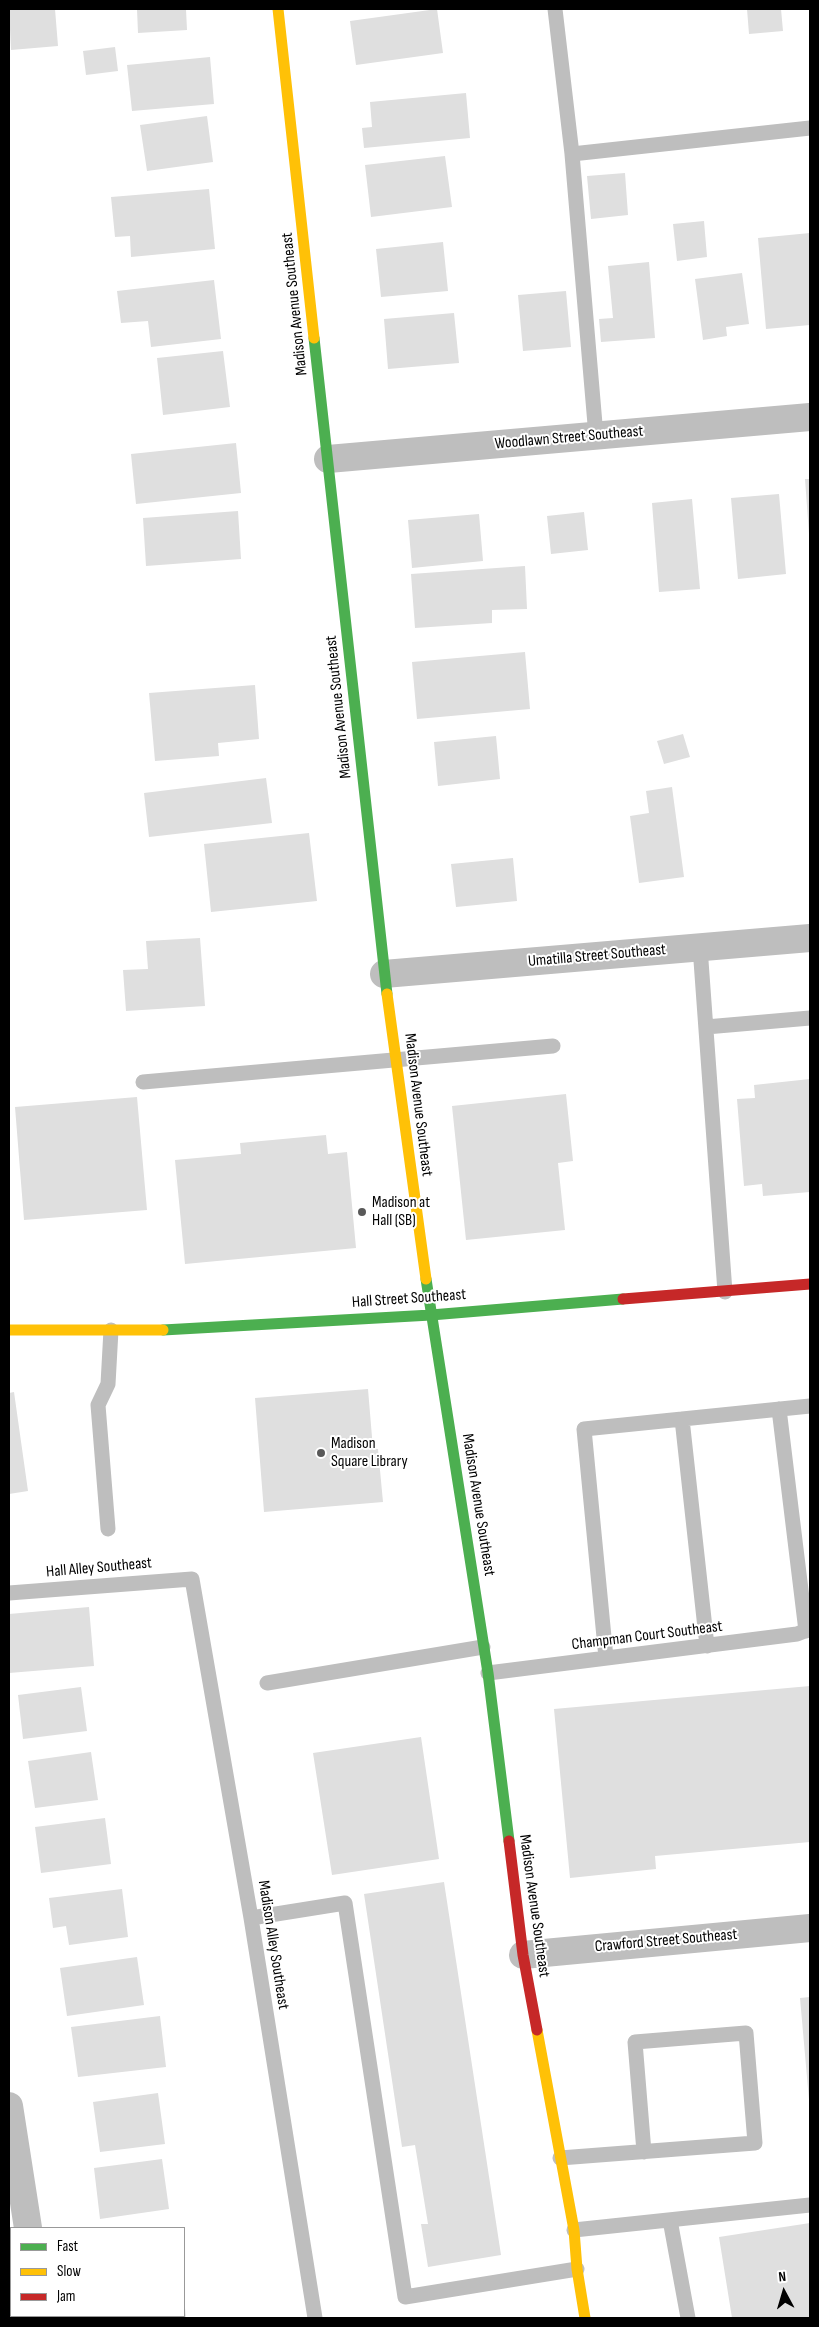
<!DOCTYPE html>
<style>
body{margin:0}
#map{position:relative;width:819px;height:2327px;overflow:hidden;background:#fff;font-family:"Sofia Sans Condensed",sans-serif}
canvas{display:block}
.frame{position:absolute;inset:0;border:10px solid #000;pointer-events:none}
.legend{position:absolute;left:10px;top:2227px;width:175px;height:90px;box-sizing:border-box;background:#fff;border:1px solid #999;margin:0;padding:6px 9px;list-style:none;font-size:15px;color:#000}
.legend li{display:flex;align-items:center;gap:10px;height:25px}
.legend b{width:25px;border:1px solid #999}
.north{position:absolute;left:759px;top:2267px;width:50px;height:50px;-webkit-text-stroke:4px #fff;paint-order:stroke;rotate:354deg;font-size:14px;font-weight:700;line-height:20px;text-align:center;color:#000}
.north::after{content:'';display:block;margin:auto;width:18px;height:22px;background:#000;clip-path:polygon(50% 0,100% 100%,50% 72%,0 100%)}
</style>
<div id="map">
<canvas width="819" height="2327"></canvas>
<div class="frame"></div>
<ul class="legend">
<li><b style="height:6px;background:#4caf50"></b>Fast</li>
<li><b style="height:6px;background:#ffc107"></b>Slow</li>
<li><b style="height:6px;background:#c62828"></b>Jam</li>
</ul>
<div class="north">N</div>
</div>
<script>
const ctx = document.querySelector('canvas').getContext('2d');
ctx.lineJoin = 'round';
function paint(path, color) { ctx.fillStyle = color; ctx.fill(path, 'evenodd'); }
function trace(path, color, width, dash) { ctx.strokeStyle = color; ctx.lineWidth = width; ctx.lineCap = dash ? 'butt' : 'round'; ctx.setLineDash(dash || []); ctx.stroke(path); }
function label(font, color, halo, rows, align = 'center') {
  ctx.font = font + ' "Sofia Sans Condensed",sans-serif'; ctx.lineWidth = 4; ctx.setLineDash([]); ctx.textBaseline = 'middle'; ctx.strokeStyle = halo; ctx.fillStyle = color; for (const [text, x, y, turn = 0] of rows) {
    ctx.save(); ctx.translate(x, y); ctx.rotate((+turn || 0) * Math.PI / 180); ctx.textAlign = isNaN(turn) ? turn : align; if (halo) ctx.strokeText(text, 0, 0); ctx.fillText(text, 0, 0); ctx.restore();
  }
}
const building = new Path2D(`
 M9 9H55L58 46 11 50Z
 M137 9H186L187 30 138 33Z
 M437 9 443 53 356 65 350 21Z
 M747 9H781L783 31 749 34Z
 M115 47 118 71 86 75 83 51Z
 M210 57 214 104 132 111 127 65Z
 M466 93 470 138 364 148 362 128 372 127 370 102Z
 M207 116 213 162 147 171 140 125Z
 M445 156 452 207 371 217 365 165Z
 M625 173 628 215 591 219 587 176Z
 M209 189 215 249 131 257 130 236 115 237 111 197Z
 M704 221 707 257 677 261 673 224Z
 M810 233V325L766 329 758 238Z
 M443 242 448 291 381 297 376 249Z
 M649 262 655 338 601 342 599 319 613 318 608 266Z
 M742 273 749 324 726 327 727 336 703 340 695 279Z
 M214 280 221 339 151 347 148 321 121 323 117 291Z
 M566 291 571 347 523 351 518 295Z
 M454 313 459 363 388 369 384 319Z
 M223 351 230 407 163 415 157 358Z
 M236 443 241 493 136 504 131 454Z
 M805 479H810V534H809Z
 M779 494 786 574 738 579 731 498Z
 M692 499 700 589 659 592 652 503Z
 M238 511 241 559 146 566 143 518Z
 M584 512 588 550 551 554 547 516Z
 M479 514 483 561 412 568 408 520Z
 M525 566 527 609 492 610V623L415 628 411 574Z
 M525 652 530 709 417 719 412 662Z
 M255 685 259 739 218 743 219 756 155 761 149 693Z
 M683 734 690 757 664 764 657 741Z
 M496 736 500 779 438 786 434 742Z
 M266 778 272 823 149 837 144 793Z
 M672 787 684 877 639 883 630 816 649 813 646 791Z
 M309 833 317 901 211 912 204 844Z
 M513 858 517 901 456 907 451 864Z
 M200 938 205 1006 126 1011 123 970 148 969 146 941Z
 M810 1079V1192L763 1196 762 1184 744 1186 737 1099 755 1098 754 1085Z
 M566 1094 573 1161 558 1163 565 1230 466 1240 452 1106Z
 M137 1097 147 1210 24 1220 15 1107Z
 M326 1135 328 1154 347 1152 356 1248 185 1264 175 1160 241 1154 240 1143Z
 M368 1389 373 1449H378L383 1502 264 1512 255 1398Z
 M14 1392 28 1491 9 1494V1393Z
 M89 1607 94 1666 9 1673V1614Z
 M810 1686V1842L655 1856 656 1869 570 1878 554 1709Z
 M81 1687 87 1731 23 1739 18 1695Z
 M421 1737 439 1859 332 1875 313 1753Z
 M91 1752 98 1800 35 1808 28 1761Z
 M105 1818 111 1864 41 1873 35 1827Z
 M444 1882 501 2255 428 2267 421 2224H428L415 2145 402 2147 364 1894Z
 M122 1889 128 1937 69 1945 66 1926 53 1928 49 1898Z
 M137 1957 144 2005 67 2016 60 1968Z
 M810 1997V2100H809L800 1998Z
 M160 2016 166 2067 78 2077 71 2027Z
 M158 2093 165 2144 100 2152 93 2102Z
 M162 2159 169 2209 100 2219 94 2168Z
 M810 2223V2318H732L719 2237Z
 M185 2308 186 2318H123L122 2316H184Z`);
const lane = new Path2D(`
 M555 9 572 154 596 436
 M572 154 810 128
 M700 947 725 1292
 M706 1027 810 1018
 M143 1082 553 1046
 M779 1409 806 1631
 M682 1419 707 1646
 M108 1529 98 1405 108 1384 111 1330
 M9 1593 192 1579 251 1918 315 2318
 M606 1658 584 1429 810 1406
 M488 1673 797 1634 810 1629
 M267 1683 483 1647
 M251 1918 345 1903 405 2297 577 2269
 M560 2158 755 2143 746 2033 635 2042 644 2152
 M670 2220 688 2318
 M574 2230 810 2205`);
const street = new Path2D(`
 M328 459 810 417
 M384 974 810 938
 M523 1955 810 1928
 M9 2106 28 2228
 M42 2316V2318`);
const fast = new Path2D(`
 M314 338 387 994
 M426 1279 488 1673 509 1841
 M163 1330 431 1315 623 1299`);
const slow = new Path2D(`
 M278 9 314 338
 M387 994 426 1279
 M9 1330H163
 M537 2030 574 2230 577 2269 585 2318`);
const jam = new Path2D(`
 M623 1299 810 1284
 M509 1841 523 1955 537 2030`);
const markers = [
 [362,1212,5,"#595959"],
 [321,1453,5,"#595959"]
];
const streetNames = [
 ["Madison Avenue Southeast",295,304,-96],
 ["Woodlawn Street Southeast",569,438,-5],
 ["Madison Avenue Southeast",339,707,-96],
 ["Umatilla Street Southeast",597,956,-5],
 ["Madison Avenue Southeast",418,1105,83],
 ["Hall Street Southeast",409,1299,-4],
 ["Madison Avenue Southeast",478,1505,81],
 ["Hall Alley Southeast",99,1568,-5],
 ["Champman Court Southeast",647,1636,-7],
 ["Madison Avenue Southeast",534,1906,82],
 ["Crawford Street Southeast",666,1941,-5],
 ["Madison Alley Southeast",273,1945,81]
];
const poiNames = [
 ["Madison at",372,1203],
 ["Hall (SB)",372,1221],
 ["Madison",331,1444],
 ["Square Library",331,1462]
];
paint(building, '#dfdfdf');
trace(lane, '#bebebe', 15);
trace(street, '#bebebe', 28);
trace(fast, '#4caf50', 11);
trace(slow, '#ffc107', 11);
trace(jam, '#c62828', 11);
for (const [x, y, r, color] of markers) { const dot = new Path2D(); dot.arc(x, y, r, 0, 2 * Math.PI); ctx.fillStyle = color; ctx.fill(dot); trace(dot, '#fff', 2); }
label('16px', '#000', '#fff', streetNames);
label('16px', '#000', '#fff', poiNames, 'left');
</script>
